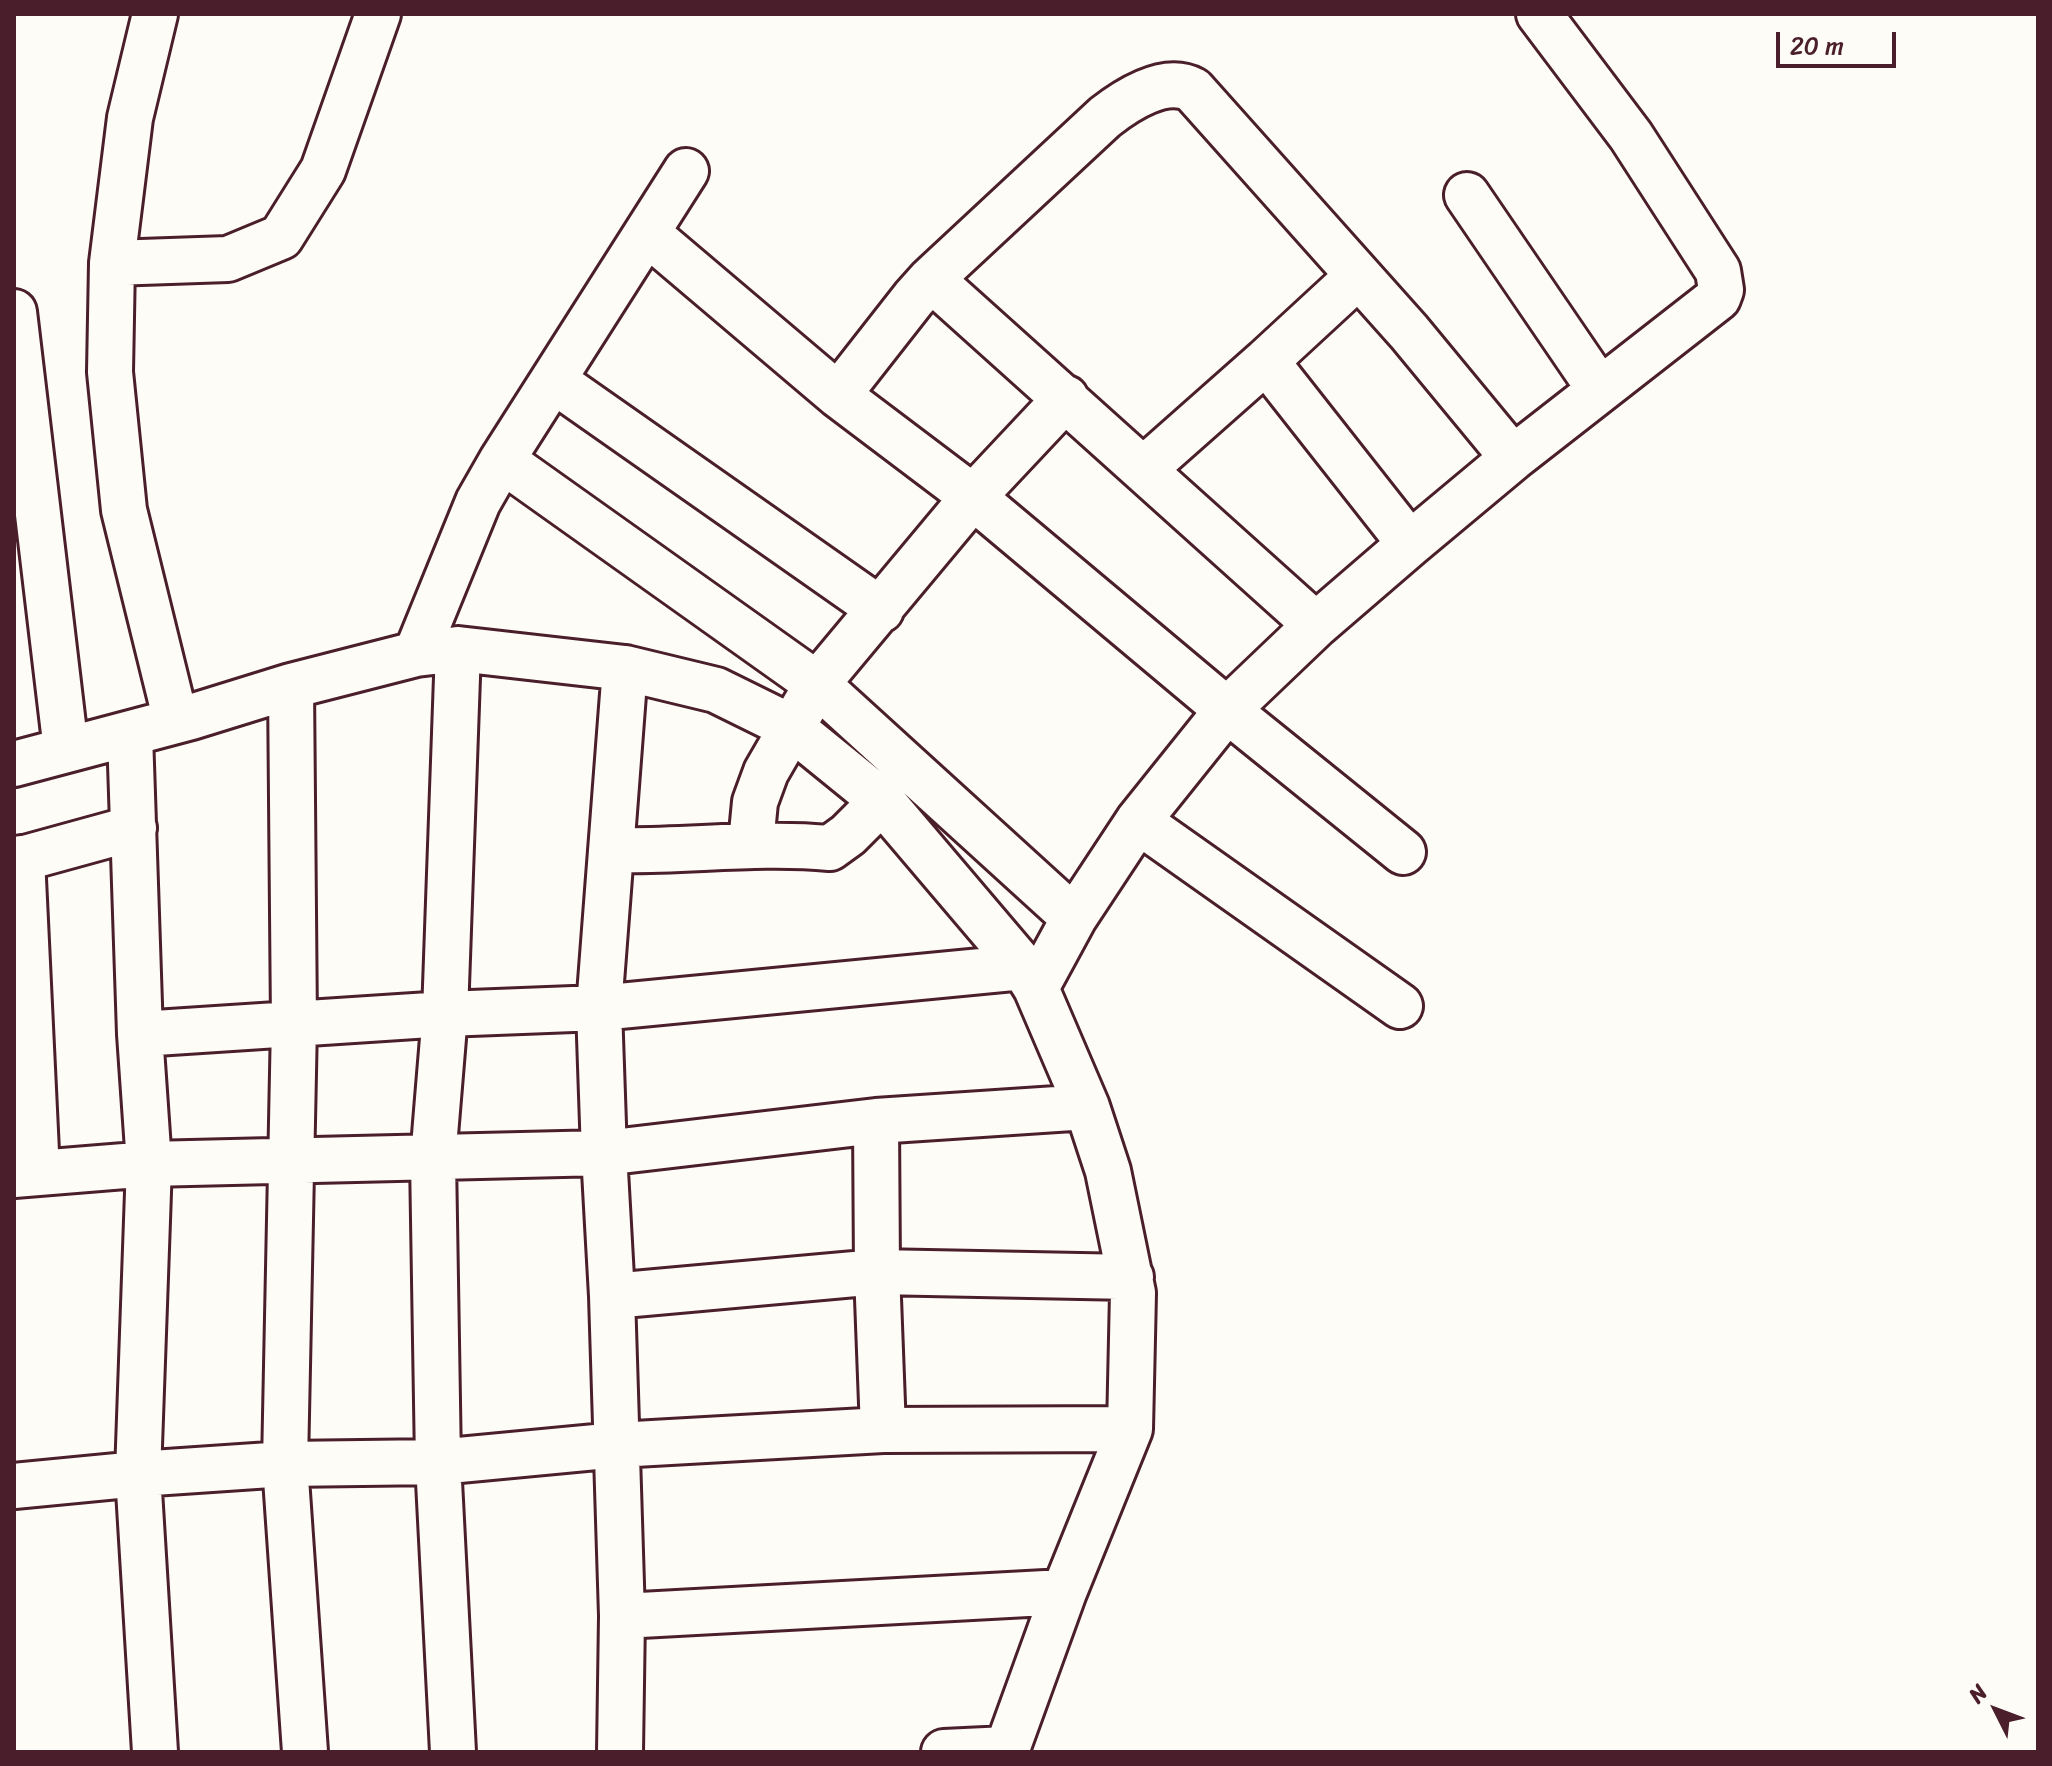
<!DOCTYPE html>
<style>
body{margin:0}
#map{position:relative;width:2052px;height:1766px;overflow:hidden;background:#fdfcf7;font-family:Sriracha,sans-serif}
canvas{display:block}
.frame{position:absolute;inset:0;border:16px solid #4a1f2b;pointer-events:none}
.north{position:absolute;left:1956px;top:1670px;width:80px;height:80px;-webkit-text-stroke:6px #fdfcf7;paint-order:stroke;rotate:312deg;font-size:22px;font-weight:700;line-height:32px;text-align:center;color:#4a1f2b}
.north::after{content:'';display:block;margin:auto;width:28px;height:36px;background:#4a1f2b;clip-path:polygon(50% 0,100% 100%,50% 72%,0 100%)}
.scale{position:absolute;left:1776px;top:32px;width:120px;height:36px;box-sizing:border-box;border:4px solid #4a1f2b;border-top:0;padding-left:10px;font-size:24px;line-height:28px;white-space:nowrap;color:#4a1f2b;-webkit-text-stroke:6px #fdfcf7;paint-order:stroke}
</style>
<div id="map">
<canvas width="2052" height="1766"></canvas>
<div class="frame"></div>
<div class="north">N</div>
<div class="scale">20 m</div>
</div>
<script>
const ctx = document.querySelector('canvas').getContext('2d');
ctx.lineJoin = 'round';
function trace(path, color, width, dash) { ctx.strokeStyle = color; ctx.lineWidth = width; ctx.lineCap = dash ? 'butt' : 'round'; ctx.setLineDash(dash || []); ctx.stroke(path); }
const minor = new Path2D(`
 M155 14 130 118 112 263 110 372 124 510 176 721
 M1467 195 1600 390
 M647 233 838 395 973 497 1227 710 1403 852
 M112 263 228 259 281 237 323 170 378 14
 M1358 276 1266 361 1410 544
 M931 279 1105 117C1127 100 1165 75 1193 90L1409 332 1513 458
 M14 312 66 750
 M553 380 881 610
 M838 395 914 298 931 279 1316 625
 M502 460 817 684 1074 918
 M1144 469 1266 361
 M416 654 478 502 502 460 686 171
 M291 686 294 1024 285 1464 305 1752
 M130 734 140 1034 149 1164 138 1474 155 1752
 M14 764 191 717 291 686 416 654 458 649 625 668 716 690 791 727 882 801 1023 967 1036 988 1087 1107 1108 1171 1133 1293 1130 1429 1064 1592 1006 1752
 M1138 821 1400 1006
 M760 845 752 833 755 802 766 772 817 684 973 497 1066 398
 M611 850C684 852 757 841 830 848L848 835 882 801
 M22 858 37 1173
 M14 861 134 828
 M1036 988 1074 918 1138 821 1227 710 1316 625 1410 544 1513 458 1718 298 1721 290 1718 271 1631 136 1539 14
 M140 1034 445 1014 599 1008 1023 967
 M876 1121 877 1272 883 1430
 M14 1175 149 1164 604 1153 876 1121 1087 1107
 M612 1296 877 1272 1131 1277
 M14 1486 138 1474 285 1464 438 1462 617 1445 883 1430 1130 1429
 M622 1616 1064 1592
 M453 1752 438 1462 433 1159 445 1014 458 649
 M620 1752 622 1616 612 1296 604 1153 599 1008 625 668
 M944 1752 1007 1749`);
trace(minor, '#4a1f2b', 50);
trace(minor, '#fdfcf7', 44);
</script>
